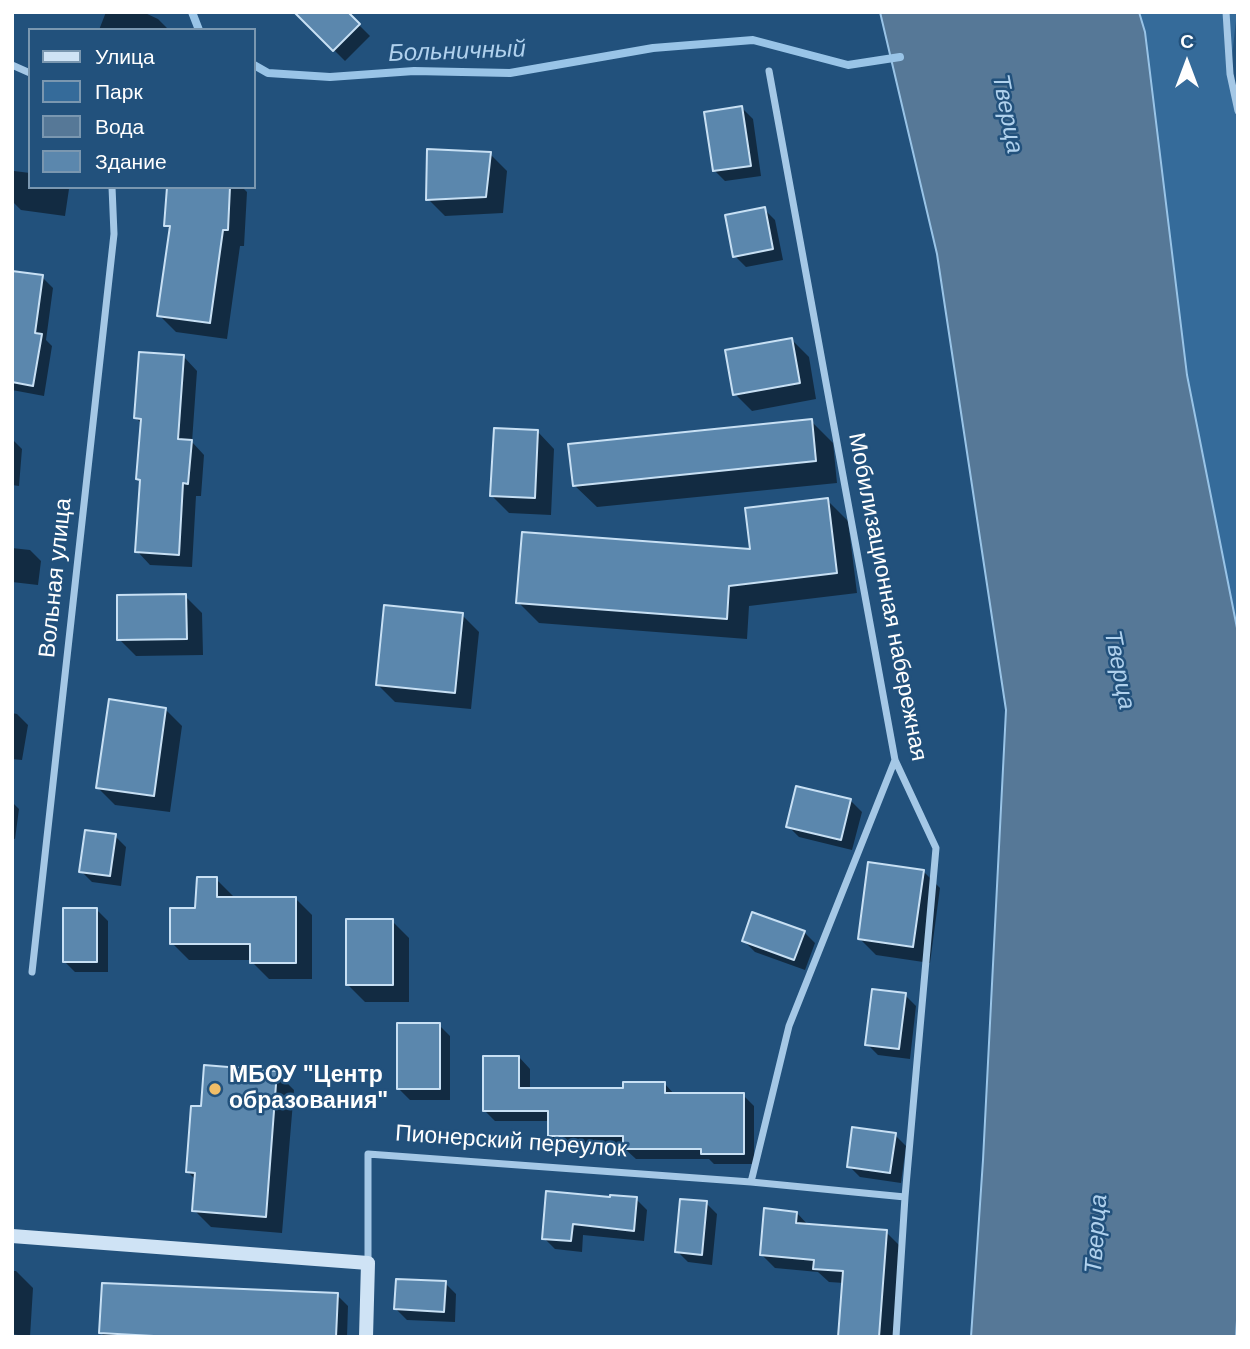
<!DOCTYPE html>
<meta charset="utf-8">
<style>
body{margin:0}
#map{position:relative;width:1250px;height:1349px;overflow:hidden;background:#22517c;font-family:Arial,sans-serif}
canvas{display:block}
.frame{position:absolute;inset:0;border:14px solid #fff;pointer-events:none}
.legend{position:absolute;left:28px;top:28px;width:228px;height:161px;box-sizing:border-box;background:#22517c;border:2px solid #7a97b0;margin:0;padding:9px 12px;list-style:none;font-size:21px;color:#fff}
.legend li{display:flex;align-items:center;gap:14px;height:35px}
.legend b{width:35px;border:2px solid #7a97b0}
.north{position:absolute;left:1152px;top:28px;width:70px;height:70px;-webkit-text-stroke:5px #22517c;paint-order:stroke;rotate:0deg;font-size:19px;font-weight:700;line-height:28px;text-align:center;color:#fff}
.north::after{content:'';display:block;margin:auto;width:24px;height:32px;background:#fff;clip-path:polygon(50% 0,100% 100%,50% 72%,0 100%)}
</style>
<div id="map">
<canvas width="1250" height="1349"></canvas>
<div class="frame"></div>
<ul class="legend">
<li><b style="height:9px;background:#cfe3f5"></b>Улица</li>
<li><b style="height:19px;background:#356b9a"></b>Парк</li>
<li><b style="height:19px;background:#567897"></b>Вода</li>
<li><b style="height:19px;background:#5b87ad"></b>Здание</li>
</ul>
<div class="north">С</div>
</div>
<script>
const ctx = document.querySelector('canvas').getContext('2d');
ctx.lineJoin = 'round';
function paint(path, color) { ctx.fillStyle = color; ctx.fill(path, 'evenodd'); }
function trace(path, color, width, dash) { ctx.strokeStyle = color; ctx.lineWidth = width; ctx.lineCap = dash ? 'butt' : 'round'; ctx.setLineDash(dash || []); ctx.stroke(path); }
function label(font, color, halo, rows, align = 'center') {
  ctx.font = font + ' Arial,sans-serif'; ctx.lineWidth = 5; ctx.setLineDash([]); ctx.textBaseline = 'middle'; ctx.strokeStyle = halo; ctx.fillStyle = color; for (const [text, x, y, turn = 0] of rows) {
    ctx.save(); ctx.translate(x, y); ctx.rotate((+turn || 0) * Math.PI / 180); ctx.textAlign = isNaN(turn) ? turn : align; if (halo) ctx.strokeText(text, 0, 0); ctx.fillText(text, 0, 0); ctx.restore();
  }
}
const green = new Path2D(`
 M1139 12H1237L1230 74 1238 101V633L1187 375 1145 32Z`);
const water = new Path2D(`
 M880 12H1139L1145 32 1187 375 1238 633V1304L1236 1337H971L983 1160 1006 710 937 254Z`);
const shadow = new Path2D(`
 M106 12H143L158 19 169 30H99Z
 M296 12H346L370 36 345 61Z
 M742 108 753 119 761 176 725 181 714 170Z
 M490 154 507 171 503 213 445 216 428 199Z
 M14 171 30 173V187H68L69 189 65 216 21 210 12 201Z
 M169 187H242L247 192 244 246H240L227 339 176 332 159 315 171 230 166 225Z
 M764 209 775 220 783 260 746 267 735 256Z
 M42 277 53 288 46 340 52 346 44 396 12 390V283Z
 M792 340 809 357 816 399 752 411 735 394Z
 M184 357 197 371 192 442 204 455 201 496H196L192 567 150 565 137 551 141 482 138 479 142 424 136 418Z
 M811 421 833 443 837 483 597 507 574 485Z
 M538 432 554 449 551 515 509 513 492 496Z
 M12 439 22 449 19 486 12 485Z
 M827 500 848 521 857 593 749 606 747 639 539 623 518 602 752 551Z
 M12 548 30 550 41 561 38 585 12 582Z
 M185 596 202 613 203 655 136 656 119 639Z
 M462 615 479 632 471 709 395 702 378 685Z
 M165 709 182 726 170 812 115 805 98 788Z
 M12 713 17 714 28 725 22 760 12 759Z
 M798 788 851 801 862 812 852 850 799 837 788 826Z
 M12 802 19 809 15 839 12 838Z
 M115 836 126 847 121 886 92 882 81 871Z
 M923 871 940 888 930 963 876 955 859 938Z
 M216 879 233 896V898H295L312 915V979H269L252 962V960H189L172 943Z
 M97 910 108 921V972H75L64 961Z
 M392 921 409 938V1002H365L348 985Z
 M804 932 815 943 805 970 755 952 744 941Z
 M905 995 916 1006 910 1059 878 1055 867 1044Z
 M439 1025 450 1036V1100H410L399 1089Z
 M519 1057 530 1069V1089H624L665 1084 675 1095H743L754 1106V1164H714L709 1159H636L624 1148V1146H560L549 1135V1121H495L484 1110Z
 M277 1073 294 1090 282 1233 211 1227 194 1210 196 1180 188 1172 202 1108Z
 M895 1135 906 1146 901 1183 860 1177 849 1166Z
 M547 1193 636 1199 647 1210 644 1241 583 1235 582 1252 555 1249 544 1238Z
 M706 1203 717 1214 712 1265 688 1262 677 1251Z
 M797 1213 809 1226 886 1232 900 1246 893 1337H840L844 1283 829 1282 818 1272 775 1268 761 1254Z
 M12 1271H16L33 1288 30 1337 12 1334Z
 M445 1283 456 1294 455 1322 407 1320 396 1309Z
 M337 1295 348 1306 347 1337H105L101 1333Z`);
const stream = new Path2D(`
 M192 12 199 30
 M254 65 268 73 330 77 414 71 510 73 653 48 753 40 848 65 900 57`);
const building = new Path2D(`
 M294 12H348L360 24 333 51Z
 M742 106 751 166 713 171 704 112Z
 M427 149 491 152 486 197 426 200Z
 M167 187H230L228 230H223L210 323 157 316 170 226H164Z
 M765 207 773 249 733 257 725 215Z
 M12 271 43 275 35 333 42 334 33 386 12 382Z
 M792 338 800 383 733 395 725 350Z
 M139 352 184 355 178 439 192 440 188 484 183 483 179 555 135 552 140 480 136 479 141 419 134 418Z
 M812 419 816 461 573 486 568 444Z
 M494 428 538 430 535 498 490 496Z
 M828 498 837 573 729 586 727 619 516 603 522 532 750 549 745 508Z
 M186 594 187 639 117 640V595Z
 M384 605 463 613 455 693 376 685Z
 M109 699 166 708 154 796 96 788Z
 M796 786 851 799 841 840 786 827Z
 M85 830 116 834 110 876 79 872Z
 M868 862 924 870 913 947 858 939Z
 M197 877H217V897H296V963H250V944H170V908H195Z
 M63 908H97V962H63Z
 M752 912 805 931 794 960 742 941Z
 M346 919H393V985H346Z
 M872 989 906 993 899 1049 865 1045Z
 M397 1023H440V1089H397Z
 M483 1056H519V1088H623V1082H665V1093H744V1154H701V1149H623V1136H548V1111H483Z
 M204 1065 277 1071 266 1217 192 1211 195 1173 186 1172 191 1106H201Z
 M852 1127 896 1133 890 1173 847 1167Z
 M546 1191 610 1197V1195L637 1197 634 1231 573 1224 571 1241 542 1239Z
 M680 1199 707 1201 702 1255 675 1252Z
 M764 1208 797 1212 796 1223 887 1230 879 1337H838L843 1271 813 1269 814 1260 760 1255Z
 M396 1279 446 1281 444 1312 394 1309Z
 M102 1283 338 1293 336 1337H172L99 1333Z`);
const street = new Path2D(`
 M1226 12 1230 74 1238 111
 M12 65 30 73
 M769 71 895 760 936 848 905 1197 896 1337
 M32 972 114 234 112 187
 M751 1182 789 1026 895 760
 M368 1263V1154L751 1182 905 1197`);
const secondary = new Path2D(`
 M12 1236 368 1263 366 1337`);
const markers = [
 [215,1089,7,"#f1be68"]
];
const streetNames = [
 ["Вольная улица",56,578,-84],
 ["Мобилизационная набережная",887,597,79],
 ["Пионерский переулок",511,1142,4]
];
const poiNames = [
 ["МБОУ \"Центр",229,1076],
 ["образования\"",229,1102]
];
const waterNames = [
 ["Больничный",457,52,-2],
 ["Тверца",1007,114,79],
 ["Тверца",1119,670,79],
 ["Тверца",1097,1234,-86]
];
paint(green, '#356b9a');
paint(water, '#567897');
trace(water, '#99c4e7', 2);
paint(shadow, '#0007');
trace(stream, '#99c4e7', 8);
paint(building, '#5b87ad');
trace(building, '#c8e0f4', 2);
trace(street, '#a5c8e6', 7);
trace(secondary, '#cfe3f5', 14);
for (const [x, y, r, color] of markers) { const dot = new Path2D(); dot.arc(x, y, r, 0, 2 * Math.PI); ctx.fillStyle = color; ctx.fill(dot); trace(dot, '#22517c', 2.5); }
label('23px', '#fff', '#22517c', streetNames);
label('bold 23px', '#fff', '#22517c', poiNames, 'left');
label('italic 24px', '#b0d1ed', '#22517c', waterNames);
</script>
